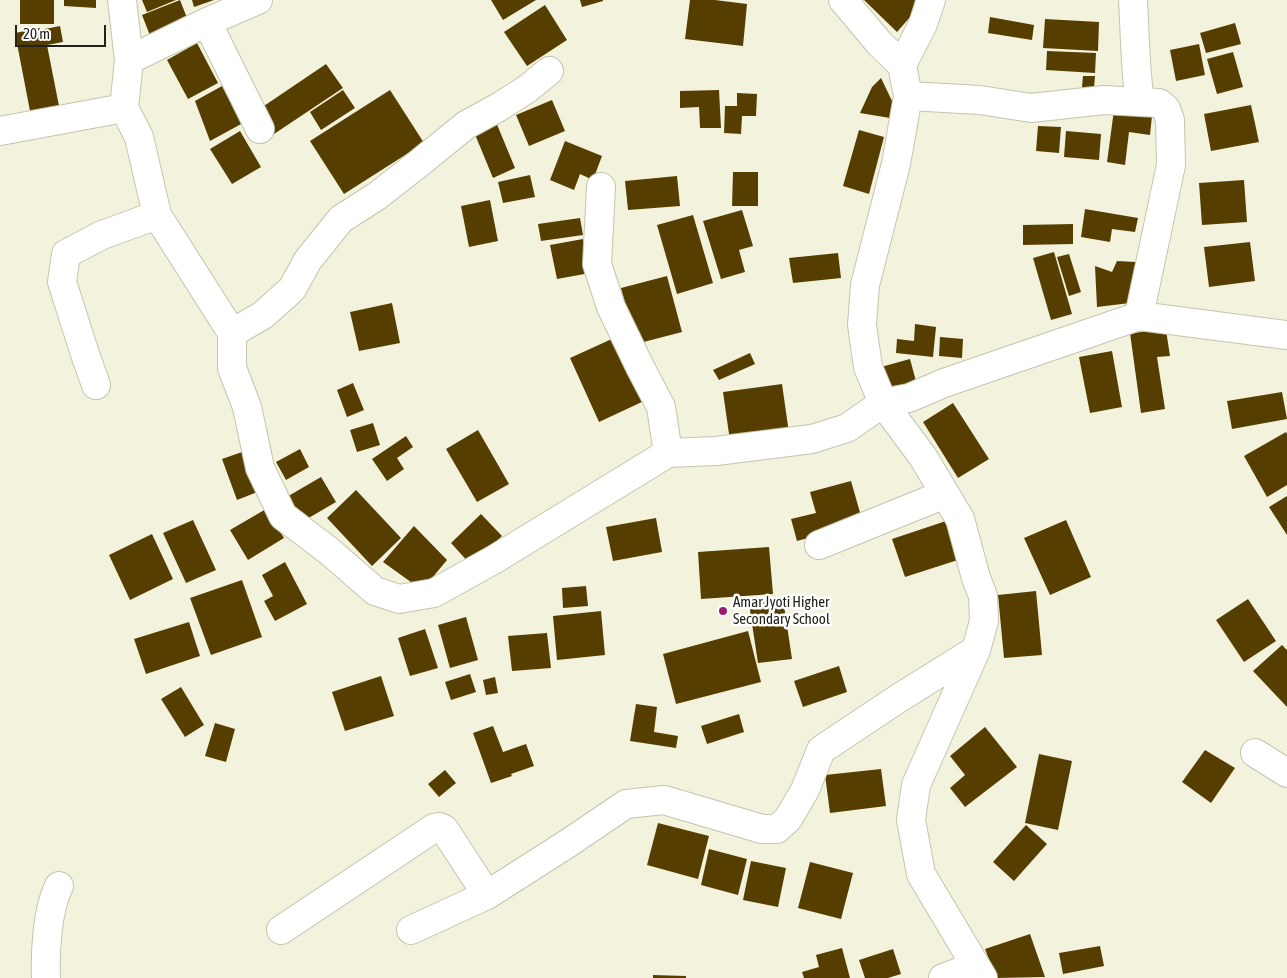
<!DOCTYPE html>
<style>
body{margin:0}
#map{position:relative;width:1287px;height:978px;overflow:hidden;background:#f3f3dd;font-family:"Asap Condensed",sans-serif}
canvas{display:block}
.scale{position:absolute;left:15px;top:25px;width:91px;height:22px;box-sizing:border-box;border:2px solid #22221a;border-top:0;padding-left:6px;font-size:15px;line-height:18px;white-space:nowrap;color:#22221a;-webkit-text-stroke:4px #fff;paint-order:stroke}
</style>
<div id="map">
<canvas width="1287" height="978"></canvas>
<div class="scale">20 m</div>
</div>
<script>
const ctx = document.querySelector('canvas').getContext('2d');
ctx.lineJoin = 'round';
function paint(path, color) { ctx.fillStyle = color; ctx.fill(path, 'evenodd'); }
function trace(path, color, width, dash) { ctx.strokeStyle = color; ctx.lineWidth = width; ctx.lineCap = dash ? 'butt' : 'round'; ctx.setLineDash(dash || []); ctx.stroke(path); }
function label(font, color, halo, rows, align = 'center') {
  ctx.font = font + ' "Asap Condensed",sans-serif'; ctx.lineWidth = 5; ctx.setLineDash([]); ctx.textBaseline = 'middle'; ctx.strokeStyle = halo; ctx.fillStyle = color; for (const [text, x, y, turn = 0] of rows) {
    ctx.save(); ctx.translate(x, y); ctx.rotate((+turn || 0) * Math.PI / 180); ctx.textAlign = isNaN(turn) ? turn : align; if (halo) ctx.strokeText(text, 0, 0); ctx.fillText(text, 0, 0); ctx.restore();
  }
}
const building = new Path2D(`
 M20 0H54V24H20Z
 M64 0H96V8L64 6Z
 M142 0H176L147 12Z
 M180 0 189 23 151 38 142 15Z
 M192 0H214L194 7Z
 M491 0H536L503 20Z
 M580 0H603V1L582 7Z
 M690 0H715L747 4 743 46 685 39Z
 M864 0H915L911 16 897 32Z
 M545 5 567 40 527 66 504 32Z
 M990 17 1034 25 1032 40 988 33Z
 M1045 19 1099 22 1098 51 1043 48Z
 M1235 23 1241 44 1206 53 1200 33Z
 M60 26 63 42 47 45 59 106 30 111 15 33 40 28V30Z
 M197 43 218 83 188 99 167 60Z
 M1199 44 1205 75 1176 81 1170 50Z
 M1047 51 1096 53 1095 73 1046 70Z
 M1233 52 1243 87 1217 94 1207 59Z
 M326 64 343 88 271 136 255 112Z
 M1083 76H1095L1094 88 1082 87Z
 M881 78 893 103 890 118 860 113 872 87Z
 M222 86 243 123 210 141 195 101Z
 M343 90 355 108 321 130 310 112Z
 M390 90 424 143 344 194 310 141Z
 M719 90 721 128H700L699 107 680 108V91Z
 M737 93 757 94 756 116H742L741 134 724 133 725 106H737Z
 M552 100 565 131 529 146 516 115Z
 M1251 105 1259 142 1211 151 1204 114Z
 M1114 110 1152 116 1150 135 1129 132 1125 165 1107 162Z
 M496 122 515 168 493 178 474 132Z
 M1038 126 1061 127 1059 153 1036 151Z
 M859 130 884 137 869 194 843 186Z
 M240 131 261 167 232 184 210 149Z
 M1066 131 1101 134 1099 160 1064 157Z
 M565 141 602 156 593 180 580 174 574 190 550 180Z
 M733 172H758V206H732Z
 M530 175 535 197 503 203 498 182Z
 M677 176 680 206 628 210 625 181Z
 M1244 180 1247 222 1202 225 1199 183Z
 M490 200 498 241 469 247 461 206Z
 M1085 209 1138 218 1135 232 1112 229 1110 242 1081 237Z
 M742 210 753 246 739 250 745 272 721 279 703 221Z
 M693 215 713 283 677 294 657 225Z
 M580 218 583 235 541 241 538 224Z
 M1073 224V244L1023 245V225Z
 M583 239 590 273 557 279 550 245Z
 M1250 242 1255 281 1209 287 1204 247Z
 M1054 252 1072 314 1051 320 1033 258Z
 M838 253 841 278 793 283 789 258Z
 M1069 254 1081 292 1069 296 1057 257Z
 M1117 261 1136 262 1130 303 1097 307 1095 266 1112 272Z
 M667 276 682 332 636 344 621 288Z
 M392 303 400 343 359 351 350 312Z
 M915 324 936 327 933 357 896 353 897 339 914 341Z
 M1166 330 1170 356 1157 357 1165 409 1141 413 1130 333Z
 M940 337 963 339 962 358 939 356Z
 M614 338 644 401 599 422 570 358Z
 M1112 351 1122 407 1090 413 1079 357Z
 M750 353 755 364 719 380 713 370Z
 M910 359 917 385 889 393 881 367Z
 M353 383 364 410 347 417 337 390Z
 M782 384 789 433 730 441 723 392Z
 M1282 392 1287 419 1232 429 1227 401Z
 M953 403 989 459 958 478 923 422Z
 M373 423 380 445 357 452 350 430Z
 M478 430 509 484 477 502 446 449Z
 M1286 432 1287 434V485L1267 497 1244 456Z
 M406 436 413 447 397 458 404 469 387 481 372 459Z
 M300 449 309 467 286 480 276 462Z
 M245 451 260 491 237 500 222 459Z
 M321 477 336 502 300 523 285 498Z
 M851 481 863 523 797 541 791 519 816 513 810 492Z
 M356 490 401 538 372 566 327 518Z
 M1287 496V535L1269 507Z
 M266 509 284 538 248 560 230 530Z
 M481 514 502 536 471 565 451 543Z
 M656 518 662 552 613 561 606 527Z
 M193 520 216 570 186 583 163 533Z
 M949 520 961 559 905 577 892 539Z
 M1066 520 1091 577 1050 595 1024 538Z
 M414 526 447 560 422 590 383 562Z
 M152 534 173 579 130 600 109 555Z
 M769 547 773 594 701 599 698 552Z
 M285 562 307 604 275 621 264 601 273 596 262 575Z
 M242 580 262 637 211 655 190 598Z
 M586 586 588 606 563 608 562 588Z
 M1036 591 1042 655 1004 658 998 595Z
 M783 599 792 659 758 663 749 604Z
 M1248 599 1276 641 1244 662 1216 620Z
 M601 611 605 655 557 660 553 616Z
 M466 617 478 660 450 668 438 625Z
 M189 622 200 656 146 674 134 639Z
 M425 629 438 668 410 676 398 638Z
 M748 631 761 682 676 704 663 654Z
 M547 633 551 668 512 671 508 636Z
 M1282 645 1287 650V707L1253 671Z
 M839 666 847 692 803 707 794 681Z
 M470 674 476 692 451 700 445 682Z
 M381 676 394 716 345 731 332 692Z
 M495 677 498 693 486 695 483 680Z
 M181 687 204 725 185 737 161 699Z
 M636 704 657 707 654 732 678 736 676 748 630 741Z
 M739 714 744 732 707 744 701 726Z
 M215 723 235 729 226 762 205 756Z
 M493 726 503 752 526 744 534 766 511 774 512 776 491 783 473 733Z
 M985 727 1017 767 965 807 950 788 965 775 950 756Z
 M1205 750 1235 768 1211 803 1182 782Z
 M1039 754 1072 761 1058 830 1025 823Z
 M881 769 886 806 830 813 825 775Z
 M445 770 456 783 439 797 428 784Z
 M658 823 709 836 698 879 647 865Z
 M1026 825 1047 844 1014 881 993 862Z
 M709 849 747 859 738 895 701 885Z
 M751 861 786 868 778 907 743 900Z
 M810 862 853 873 841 919 798 908Z
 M1030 934 1045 977 996 978 985 949Z
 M1100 946 1104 966 1063 974 1059 953Z
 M842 948 850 978H804L802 972 819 967 816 955Z
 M893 949 901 974 888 978H865L859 960Z
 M653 975 686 976V978H653Z`);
const minor = new Path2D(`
 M122 0 129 60 124 108 139 137 157 215 232 333V368L247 407 260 468 283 516 329 551 375 591 399 599 434 593 495 559 668 453 716 451 812 439 847 428 883 403 909 398 944 383 1139 316 1287 335
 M843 0 880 44 902 65 908 96 896 164 865 285 862 325 868 367 883 403 923 457 960 519 976 578 983 596 984 621 976 650 916 785 911 820 921 874 983 978
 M1133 0C1135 34 1135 69 1140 102L1159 103 1166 109 1170 120 1171 165 1139 316
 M207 22 260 129
 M129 60 207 22 258 0
 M902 65 923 24 931 0
 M908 96 980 100 1031 108 1104 100 1140 102
 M0 131 124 108
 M601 187 597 264 611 307 640 367 661 407 668 453
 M232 333 263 315 292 289 308 260 341 219 377 196 418 164 466 125 499 107 527 89 549 71
 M96 385 85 354 62 282 66 254 102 235 157 215
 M819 545 945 494
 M1255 753 1287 773
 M281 930 434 828 439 827 444 829 487 895
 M411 930 487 895 570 842 626 804 664 800 762 829H777L788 819 805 790 821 750 899 698 976 650
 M46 978C45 952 47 910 59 886
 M943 978 975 966`);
const markers = [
 [723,611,5,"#9d1c6f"]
];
const poiNames = [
 ["Amar Jyoti Higher",733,602],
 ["Secondary School",733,619]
];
paint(building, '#563e00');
trace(minor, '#c4c4af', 30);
trace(minor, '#fff', 28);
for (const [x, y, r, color] of markers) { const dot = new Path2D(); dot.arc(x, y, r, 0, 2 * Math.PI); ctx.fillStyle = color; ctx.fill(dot); trace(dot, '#fff', 2); }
label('15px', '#22221a', '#fff', poiNames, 'left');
</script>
